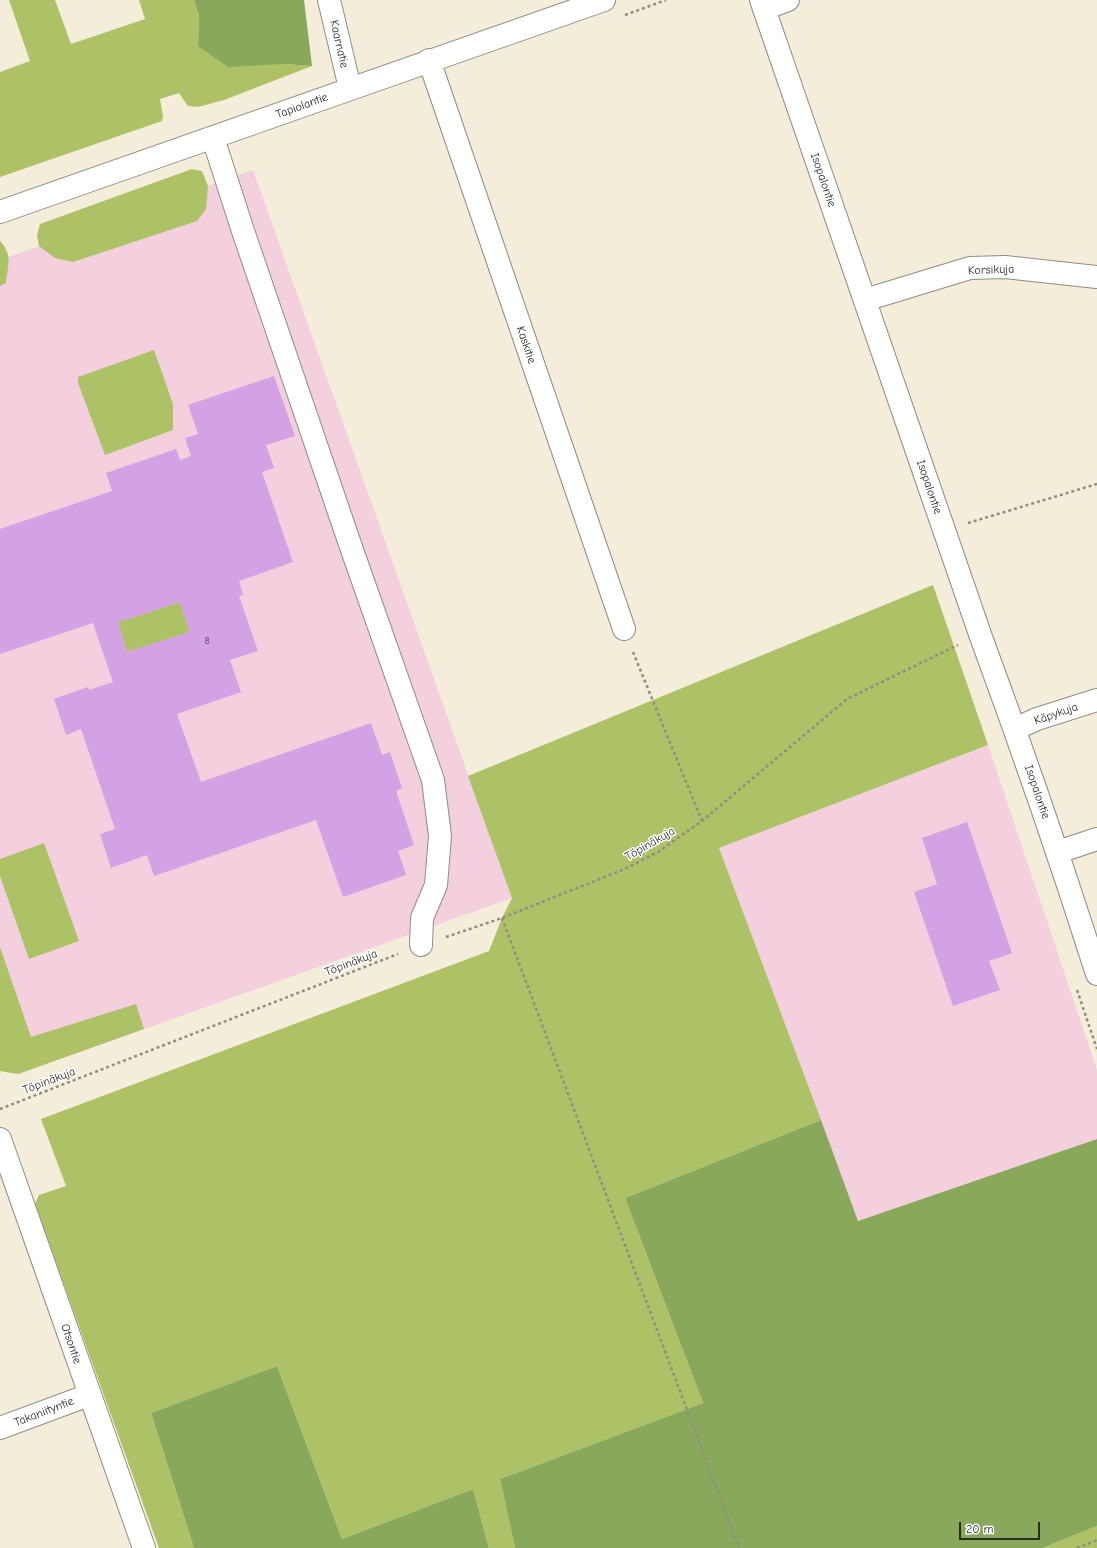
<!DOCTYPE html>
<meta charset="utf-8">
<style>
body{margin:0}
#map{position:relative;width:1097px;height:1548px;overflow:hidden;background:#f4edd9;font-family:"Comic Neue",sans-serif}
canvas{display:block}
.scale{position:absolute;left:959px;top:1522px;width:81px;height:18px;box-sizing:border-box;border:2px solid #2b2b2b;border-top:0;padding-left:5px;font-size:12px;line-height:14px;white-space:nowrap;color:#2b2b2b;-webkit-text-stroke:3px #fff;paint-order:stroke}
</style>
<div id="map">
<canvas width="1097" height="1548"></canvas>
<div class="scale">20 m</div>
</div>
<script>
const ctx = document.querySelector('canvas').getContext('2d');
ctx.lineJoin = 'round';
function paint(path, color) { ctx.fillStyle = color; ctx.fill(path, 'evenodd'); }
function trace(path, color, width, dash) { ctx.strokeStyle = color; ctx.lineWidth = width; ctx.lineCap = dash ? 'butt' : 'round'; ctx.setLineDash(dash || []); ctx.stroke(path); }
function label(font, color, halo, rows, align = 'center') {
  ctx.font = font + ' "Comic Neue",sans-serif'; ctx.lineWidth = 3; ctx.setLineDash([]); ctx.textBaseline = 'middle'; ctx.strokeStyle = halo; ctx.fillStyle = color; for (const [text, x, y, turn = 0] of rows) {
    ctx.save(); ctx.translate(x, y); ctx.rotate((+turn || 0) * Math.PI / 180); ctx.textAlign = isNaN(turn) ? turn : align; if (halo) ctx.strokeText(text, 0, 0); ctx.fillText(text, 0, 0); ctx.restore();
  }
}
const built = new Path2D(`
 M253 170 512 898 18 1074 0 1024V260Z
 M988 745 1097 1070V1139L858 1221 719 848Z`);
const green = new Path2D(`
 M9 0H55L71 44 145 19 139 0H194L199 16 198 46 282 64 312 66 224 100 198 107 188 106 179 93 160 99 163 116 162 121 0 177V72L30 61Z
 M192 169 202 171 208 186 206 209 197 221 73 262 55 258 39 246 37 235 40 224Z
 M0 241C13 255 8 265 6 283L0 286Z
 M154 350 173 404V430L105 455 78 383V377Z
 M933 585 988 745 719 848 821 1120 625 1198 703 1403 500 1479 515 1548H489L473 1489 342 1539 277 1366 151 1413 194 1548H159L35 1204 39 1195 66 1186 41 1119 489 951 502 918 512 898 468 776Z
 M180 602 190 632 127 652 118 622Z
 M44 843 79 941 29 959 0 876V859Z
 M0 947 31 1037 136 1004 144 1029 18 1074 0 1071Z
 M1097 1526V1548H1043Z`);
const forest = new Path2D(`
 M194 0H304L312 66 282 64 228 67 198 46 199 16Z
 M821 1120 858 1221 1097 1139V1526L1043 1548H515L500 1479 703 1403 625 1198Z
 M277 1366 342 1539 473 1489 489 1548H194L151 1413Z`);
const building = new Path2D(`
 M274 376 295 436 266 445 274 468 262 472 293 562 239 581 243 595 239 596 258 651 230 660 241 692 177 714 201 782 371 723 382 755 390 752 402 788 396 791 414 845 398 851 406 875 343 897 316 820 154 876 147 855 111 868 100 834 115 829 81 729 66 735 54 699 88 687 89 690 113 682 93 623 0 654V529L112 491 106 473 176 449 180 460 191 456 185 438 198 434 188 405ZM180 602 190 632 127 652 118 622Z
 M967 822 1012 953 989 961 1000 990 953 1006 914 892 937 884 922 838Z`);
const path = new Path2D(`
 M625 15 666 0
 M968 523 1097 484
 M633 652 702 821
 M502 918 739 1548
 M446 937 502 918 627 868 658 852 702 821 847 699 958 645
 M1077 990 1097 1049
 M0 1109 398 954
 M1077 1548 1097 1540`);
const minor = new Path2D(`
 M329 0 350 88
 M761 0 981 637C1022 748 1061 861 1097 974
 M764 9 788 0
 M429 60 624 629
 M213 138 243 231 351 547 433 780 440 836 436 885 422 918 421 945
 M0 212C201 141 402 70 604 0
 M865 300 970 268 1005 267 1097 277
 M1015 729 1037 719 1097 700
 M1058 852 1097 839
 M0 1139 144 1548
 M0 1428 89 1395`);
const numberNames = [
 ["8",207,641]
];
const streetNames = [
 ["Kaarnatie",339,44,77],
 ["Tapiolantie",302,106,-20],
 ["Isopalontie",823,180,71],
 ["Korsikuja",991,270,-2],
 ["Kaskitie",526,345,71],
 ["Isopalontie",929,487,71],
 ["Käpykuja",1056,714,-19],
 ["Isopalontie",1037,792,71],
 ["Töpinäkuja",650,844,-30],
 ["Töpinäkuja",351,963,-21],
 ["Töpinäkuja",49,1081,-21],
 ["Otsontie",71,1344,71],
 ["Takaniityntie",44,1412,-21]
];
paint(built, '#f4cfde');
paint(green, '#adc267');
paint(forest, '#8aa85c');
paint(building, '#d4a1e5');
trace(minor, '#908c82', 24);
trace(path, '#908c82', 2.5, [3, 3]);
trace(minor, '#fff', 22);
label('10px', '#55485a', null, numberNames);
label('12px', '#2b2b2b', '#fff', streetNames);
</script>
